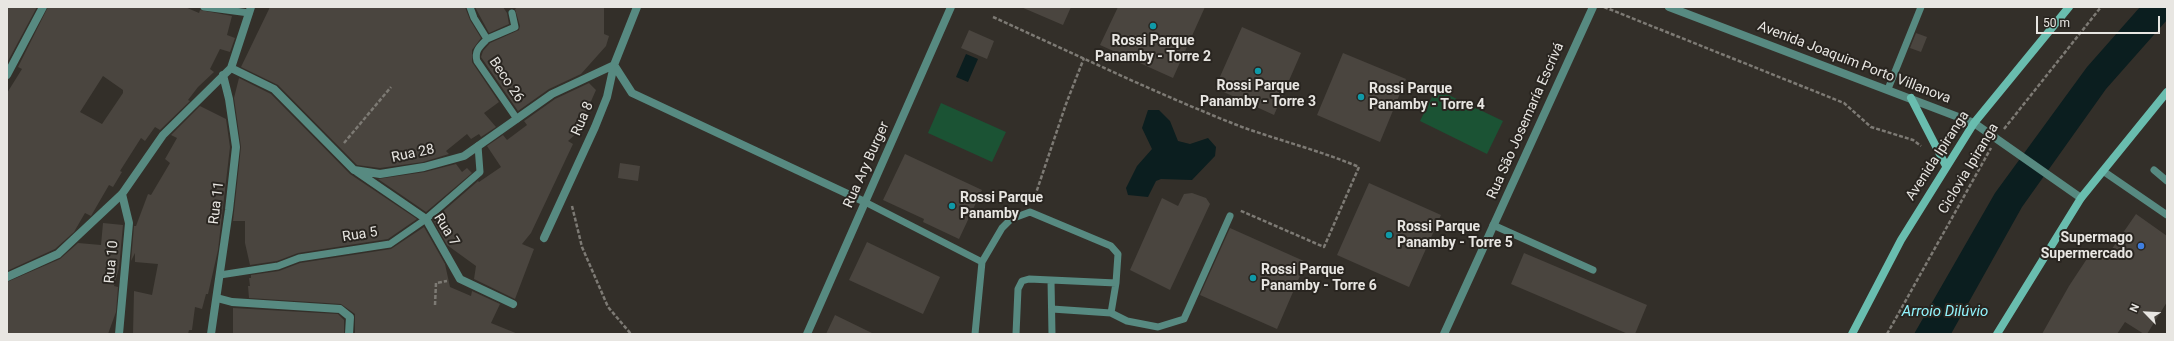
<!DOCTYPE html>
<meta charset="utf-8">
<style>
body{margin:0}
#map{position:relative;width:2174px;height:341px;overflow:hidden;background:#332f29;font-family:Roboto,sans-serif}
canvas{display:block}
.frame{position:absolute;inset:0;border:8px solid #e8e6e2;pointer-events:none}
.north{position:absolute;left:2126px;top:293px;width:40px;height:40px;-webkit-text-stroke:3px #292520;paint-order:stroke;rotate:294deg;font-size:11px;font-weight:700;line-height:16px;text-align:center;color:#e8e6e2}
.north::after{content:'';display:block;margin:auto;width:14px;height:18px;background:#e8e6e2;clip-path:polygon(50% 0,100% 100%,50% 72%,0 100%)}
.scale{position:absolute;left:2036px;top:16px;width:124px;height:18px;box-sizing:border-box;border:2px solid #e8e6e2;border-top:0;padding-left:5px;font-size:12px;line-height:14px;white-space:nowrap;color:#e8e6e2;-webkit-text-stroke:3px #292520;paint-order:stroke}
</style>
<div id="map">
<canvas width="2174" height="341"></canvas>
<div class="frame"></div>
<div class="north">N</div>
<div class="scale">50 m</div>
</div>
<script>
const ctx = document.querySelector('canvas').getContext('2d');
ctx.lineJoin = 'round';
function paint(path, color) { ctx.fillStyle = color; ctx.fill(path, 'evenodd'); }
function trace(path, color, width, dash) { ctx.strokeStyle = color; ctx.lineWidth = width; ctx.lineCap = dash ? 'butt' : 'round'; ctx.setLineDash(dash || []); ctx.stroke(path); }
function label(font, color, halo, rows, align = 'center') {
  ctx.font = font + ' Roboto,sans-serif'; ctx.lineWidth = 4; ctx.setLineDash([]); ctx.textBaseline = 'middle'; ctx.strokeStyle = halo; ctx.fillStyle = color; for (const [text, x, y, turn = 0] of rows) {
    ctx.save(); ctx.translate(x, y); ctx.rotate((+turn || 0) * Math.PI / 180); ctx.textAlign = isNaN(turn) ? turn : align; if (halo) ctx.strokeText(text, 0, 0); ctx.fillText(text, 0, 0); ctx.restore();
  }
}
const green = new Path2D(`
 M1436 89 1503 121 1487 154 1420 121Z
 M941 103 1006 132 992 162 928 133Z`);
const water = new Path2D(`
 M2140 7H2167V20L2106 89 2022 207 1951 334H1914L1995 193 2087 67Z
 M966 54 978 59 968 82 956 77Z
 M1148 110H1159L1170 121 1178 141 1190 144 1208 138 1216 147 1215 156 1192 180 1161 179 1156 181 1148 197 1128 195 1126 188 1137 166 1152 149 1142 128Z`);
const building = new Path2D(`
 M7 7H37L8 61H7Z
 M48 7H185L199 13 200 10 232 16 227 35 235 38 230 52 220 49 210 69 214 72 198 87 188 100 190 101 160 130 155 127 145 141 141 138 120 171 122 172 113 187 109 185 91 216 85 213 74 232 55 249 7 271V93L22 69 18 67ZM103 76 123 90V93L102 124 80 112Z
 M270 7H465L470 20 481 38 472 50V62L499 102 484 113 496 127 481 137 479 134 471 139 467 134 446 151 449 154 423 162 380 168 357 165 278 85 241 67Z
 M475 7H503L507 13 509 24 489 33Z
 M518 7H604V34L609 36 606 46 581 74 549 89 518 111 481 57 483 51 490 43 519 30 520 26 515 9Z
 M1021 7H1071L1063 25Z
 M1118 7H1205L1173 78 1100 45Z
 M1242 27 1301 53 1274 115 1215 88Z
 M969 30 994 41 987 59 961 48Z
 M1916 33 1927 37 1921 52 1910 48Z
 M1343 53 1406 79 1380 142 1317 115Z
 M239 78 271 94 350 174 417 219 388 239 298 253 277 261 250 265 245 243V221H233L241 147 234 98Z
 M589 83 596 90 577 133 568 141 573 144 531 233 522 244 534 249 515 299 474 279 476 266 447 245 433 220 478 181 479 182 501 167 487 146 503 135 507 140 527 125 524 121 555 99Z
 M200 106 226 119 230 147 218 250 208 294H206L202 309 195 307 192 330H189L188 334H133L134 291 152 295 158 264 135 262V253L131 261 134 226H136L148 194 151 195 170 163 165 159 177 138 171 135Z
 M905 154 982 190 959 239 923 222 924 219 883 200Z
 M620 163 640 166 638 181 618 178Z
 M456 164 462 172 467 168 472 173 426 212 378 179 425 172Z
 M1369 183 1441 215 1409 287 1337 255Z
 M1192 193 1206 198 1210 204 1170 290 1130 270 1162 198 1178 206 1184 194Z
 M2136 214 2167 236V302L2147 334H2144L2125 322 2117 334H2042L2069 286 2094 248 2107 256Z
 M103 223 123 225 119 268 114 286 118 287 116 312 108 334H7V282L60 259 78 243 101 245Z
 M424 227 445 264 450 287 471 296 472 291 500 304 491 323 518 334H355V314L341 304 249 298 248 286H250L249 278H251V275L279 271 300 263 391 249Z
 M1230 228 1306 262 1277 329 1200 295Z
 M867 242 940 277 923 314 849 280Z
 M1524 253 1647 305 1635 334H1628L1511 284Z
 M233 308 338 314 344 320V334H233Z
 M835 315 874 334H826Z`);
const path = new Path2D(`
 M1604 7 1844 103 1871 127 1913 140 1921 146
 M993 17C1075 54 1157 94 1242 127 1281 141 1321 151 1359 167L1324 247 1239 210
 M2004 129 2101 7
 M344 143 391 87
 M1033 202 1066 104 1084 58
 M572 206 582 247 608 307 631 334
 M435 305 436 283 447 281
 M1887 334 1991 148`);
const service = new Path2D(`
 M204 7 249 13
 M470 7 474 18 487 39C480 46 474 51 477 61L517 119
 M487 39 515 27 512 13
 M1888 89 1921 7
 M2154 170 2167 181
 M2103 171 2167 215
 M865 202 982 262
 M1493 225 1593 270
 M220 275 278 266 299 258 390 244 426 219 480 172 478 146
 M1052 309 1111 313 1116 283
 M1111 313 1127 321 1158 327 1184 319 1230 216
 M975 334 982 262 1002 228 1011 219 1030 212 1111 246 1118 254 1116 283 1051 280
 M1016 334 1018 289 1022 281 1029 279 1051 280 1052 334`);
const minor = new Path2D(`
 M231 68 274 89 354 170 380 174 424 167 464 156 552 94 614 65 632 93 865 202
 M7 75 43 7
 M356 171 426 219 460 279 513 304
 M544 238 595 127 607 97 614 65 637 7
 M7 277 58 254 122 194 163 135 231 68 251 7
 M217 298 232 302 340 309 350 317 349 334
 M119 334 129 223 122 194
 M211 334 229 210 236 147 229 99 223 75
 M807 334 951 7
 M1444 334 1593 7`);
const tertiary = new Path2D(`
 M1669 7 1974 123 2081 198`);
const secondary = new Path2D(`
 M1911 98 1946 166
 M1852 334 1901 240 1974 123 2069 7
 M1997 334 2081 198 2167 92`);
const markers = [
 [1153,26,4,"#0f9aa8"],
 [1258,71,4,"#0f9aa8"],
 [1361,97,4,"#0f9aa8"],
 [952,206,4,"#0f9aa8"],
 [1389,235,4,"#0f9aa8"],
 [2141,246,4,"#3f7fe0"],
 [1253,278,4,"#0f9aa8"]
];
const poiNames = [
 ["Rossi Parque",1153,41,"center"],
 ["Panamby - Torre 2",1153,57,"center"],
 ["Rossi Parque",1258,86,"center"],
 ["Panamby - Torre 3",1258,102,"center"],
 ["Rossi Parque",1369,89],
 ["Panamby - Torre 4",1369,105],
 ["Rossi Parque",960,198],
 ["Panamby",960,214],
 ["Rossi Parque",1397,227],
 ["Panamby - Torre 5",1397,243],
 ["Supermago",2133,238,"right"],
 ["Supermercado",2133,254,"right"],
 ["Rossi Parque",1261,270],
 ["Panamby - Torre 6",1261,286]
];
const streetNames = [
 ["Avenida Joaquim Porto Villanova",1854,63,21],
 ["Beco 26",506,80,56],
 ["Rua 8",583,119,-67],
 ["Rua São Josemaría Escrivá",1526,121,-66],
 ["Rua 28",413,154,-12],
 ["Avenida Ipiranga",1938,156,-57],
 ["Rua Ary Burger",867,165,-66],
 ["Ciclovia Ipiranga",1969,169,-59],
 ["Rua 11",217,203,-83],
 ["Rua 7",446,230,58],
 ["Rua 5",360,235,-9],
 ["Rua 10",112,262,-85]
];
const waterNames = [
 ["Arroio Dilúvio",1945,312]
];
paint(green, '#1b5334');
paint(water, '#0b1e1f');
paint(building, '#4a453f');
trace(path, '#7d7a74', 2.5, [4, 2]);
trace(service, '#578a81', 7);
trace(minor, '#578a81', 8);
trace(tertiary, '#578a81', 8);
trace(secondary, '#69bdaf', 8);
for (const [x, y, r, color] of markers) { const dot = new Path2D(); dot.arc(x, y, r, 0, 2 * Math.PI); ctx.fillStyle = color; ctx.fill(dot); trace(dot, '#292520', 1.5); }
label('bold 14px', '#e8e6e2', '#292520', poiNames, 'left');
label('14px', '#e8e6e2', '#292520', streetNames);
label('italic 15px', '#91f3fc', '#292520', waterNames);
</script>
